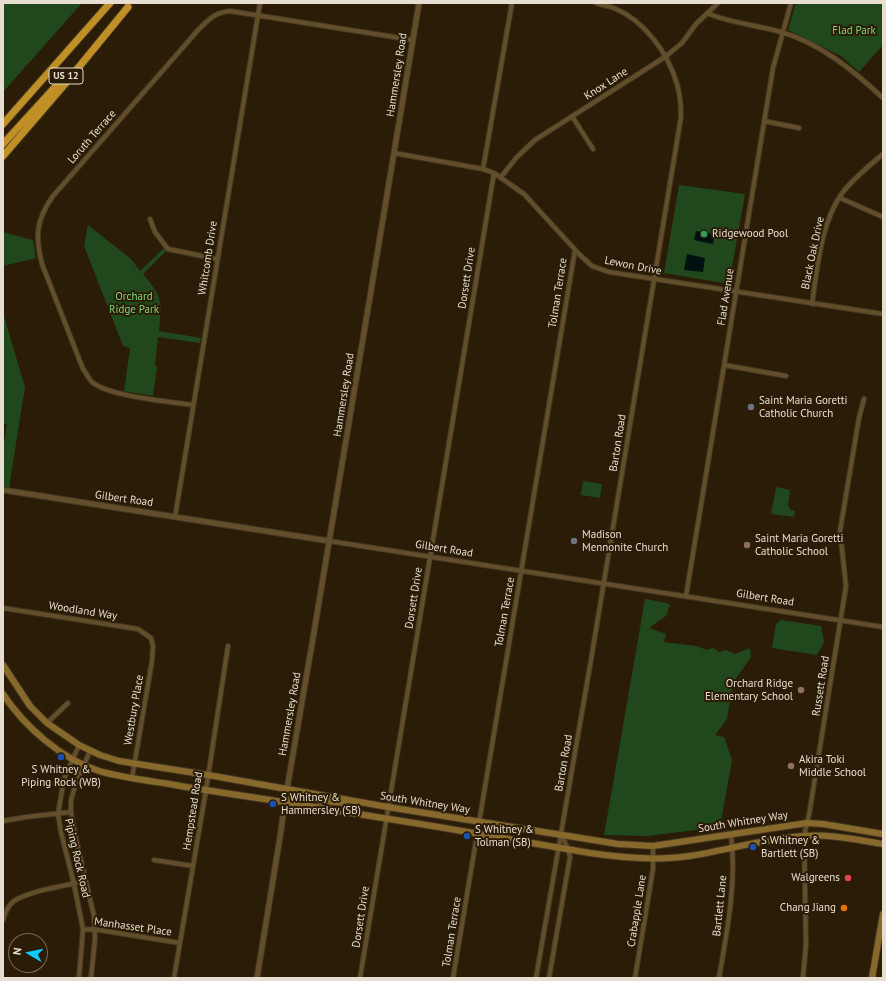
<!DOCTYPE html>
<style>
body{margin:0}
#map{position:relative;width:886px;height:981px;overflow:hidden;background:#2a1c06;font-family:"PT Sans",sans-serif}
canvas{display:block}
.frame{position:absolute;inset:0;border:4px solid #e7ddd0;pointer-events:none}
.north{position:absolute;left:8px;top:933px;width:40px;height:40px;box-sizing:border-box;background:#2a1c06;border:1px solid #766957;border-radius:50%;rotate:279deg;font-size:11px;font-weight:700;line-height:16px;text-align:center;color:#e7ddd0}
.north::after{content:'';display:block;margin:auto;width:14px;height:18px;background:#0ccafa;clip-path:polygon(50% 0,100% 100%,50% 72%,0 100%)}
</style>
<div id="map">
<canvas width="886" height="981"></canvas>
<div class="frame"></div>
<div class="north">N</div>
</div>
<script>
const ctx = document.querySelector('canvas').getContext('2d');
ctx.lineJoin = 'round';
function paint(path, color) { ctx.fillStyle = color; ctx.fill(path, 'evenodd'); }
function trace(path, color, width, dash) { ctx.strokeStyle = color; ctx.lineWidth = width; ctx.lineCap = dash ? 'butt' : 'round'; ctx.setLineDash(dash || []); ctx.stroke(path); }
function label(font, color, halo, rows, align = 'center') {
  ctx.font = font + ' "PT Sans",sans-serif'; ctx.lineWidth = 4; ctx.setLineDash([]); ctx.textBaseline = 'middle'; ctx.strokeStyle = halo; ctx.fillStyle = color; for (const [text, x, y, turn = 0] of rows) {
    ctx.save(); ctx.translate(x, y); ctx.rotate((+turn || 0) * Math.PI / 180); ctx.textAlign = isNaN(turn) ? turn : align; if (halo) ctx.strokeText(text, 0, 0); ctx.fillText(text, 0, 0); ctx.restore();
  }
}
const green = new Path2D(`
 M3 3H82L3 92Z
 M796 3H883V45L859 72 841 56 788 30Z
 M679 185 745 194 729 284 664 273Z
 M88 225 131 259 140 271 165 247 168 249 143 274C163 298 162 301 159 331L201 338 200 343 158 337 155 364 157 368 153 396 124 391 130 348 123 346 84 246Z
 M3 232 33 240 36 258 3 266Z
 M3 313 25 387 9 488 3 486V450L7 424 3 423Z
 M583 481 602 484 600 498 581 495Z
 M776 487 790 490 788 506 791 510 795 511 794 517 771 514Z
 M645 599 667 603 670 605 666 616 649 628 666 634 664 642 696 646 707 650 713 648 719 652 726 650 735 654 750 648 751 657 733 683 727 719 715 735 724 737 732 760 720 827 647 836 604 835Z
 M781 620 821 626 824 642 817 655 772 648 776 624Z`);
const water = new Path2D(`
 M696 231 715 234 713 244 694 240Z
 M687 254 705 258 703 272 684 270Z`);
const minor = new Path2D(`
 M707 13C729 23 758 25 781 32 820 43 854 71 883 98
 M572 116 593 149
 M764 121 799 128
 M394 153 483 169 494 173 524 194 579 254 592 266 609 272 883 314
 M483 169 512 3
 M501 177 516 158 535 140 665 57 682 43 696 24 718 3
 M840 198 883 217
 M150 219 155 232 168 249 217 259
 M812 304C817 269 821 221 843 192 854 178 869 166 883 154
 M724 365 786 376
 M193 405C170 402 108 396 92 382 89 379 86 373 83 369L42 264C35 236 36 220 53 196L199 29C209 19 216 12 230 11L413 40
 M175 517 260 3
 M329 541 883 627
 M686 596 773 68 791 3
 M3 608 138 629 151 638 153 646 152 661 132 778
 M47 723 68 703
 M79 745 64 779 58 814 61 832 74 884 83 929 79 978
 M90 751 75 786 71 800V812L76 839 94 916 95 939 91 978
 M3 821 26 817 71 812
 M154 860 193 866
 M3 920C5 913 8 905 14 901 29 891 67 885 86 881
 M83 929 99 930 180 943
 M174 978 206 790 228 646
 M360 978 494 173
 M453 978 575 250
 M536 978 591 660 681 117C681 106 680 94 677 84 668 53 645 21 614 8 608 6 602 5 596 3
 M549 978 570 857 568 849 562 836
 M635 978 653 869V846
 M719 978C727 931 737 883 731 835
 M803 978 806 944 804 836 809 815 846 586 840 531 859 418 864 399`);
const tertiary = new Path2D(`
 M3 490 329 541
 M287 789 313 638 419 3
 M257 978 280 837 285 802`);
const secondary = new Path2D(`
 M3 665 30 706 47 723 79 745 100 755 119 761 208 775 388 807 618 844 653 846 807 823 823 824 883 834
 M3 694C24 726 61 759 99 771 120 777 142 780 163 783 203 790 244 796 284 802 386 818 488 835 590 853 623 858 656 861 690 856 728 850 766 838 804 836 830 834 857 840 883 844
 M285 802 290 799 296 798 344 803
 M872 978 883 914`);
const motorway = new Path2D(`
 M3 124 110 3
 M3 144 66 75
 M3 156 65 84 128 7`);
const markers = [
 [704,234,4,"#2e9e5b"],
 [751,407,4,"#6b7280"],
 [574,541,4,"#6b7280"],
 [747,545,4,"#8d6e63"],
 [801,690,4,"#8d6e63"],
 [61,757,4,"#1a4fb4"],
 [791,766,4,"#8d6e63"],
 [273,804,4,"#1a4fb4"],
 [467,836,4,"#1a4fb4"],
 [753,847,4,"#1a4fb4"],
 [848,878,4,"#e0444e"],
 [844,908,4,"#e8710a"]
];
const shields = [
 [66,76,34]
];
const shieldNames = [
 ["US 12",66,76]
];
const parkNames = [
 ["Flad Park",854,31],
 ["Orchard",134,297],
 ["Ridge Park",134,310]
];
const streetNames = [
 ["Hammersley Road",397,75,-81],
 ["Knox Lane",606,84,-33],
 ["Loruth Terrace",92,137,-49],
 ["Black Oak Drive",813,253,-78],
 ["Whitcomb Drive",208,258,-81],
 ["Lewon Drive",633,266,11],
 ["Dorsett Drive",467,278,-81],
 ["Tolman Terrace",558,293,-81],
 ["Flad Avenue",726,297,-81],
 ["Hammersley Road",344,395,-81],
 ["Barton Road",618,443,-81],
 ["Gilbert Road",124,499,8],
 ["Gilbert Road",444,549,9],
 ["Dorsett Drive",414,598,-81],
 ["Gilbert Road",765,598,9],
 ["Woodland Way",83,611,9],
 ["Tolman Terrace",505,612,-80],
 ["Russett Road",821,686,-81],
 ["Westbury Place",134,710,-80],
 ["Hammersley Road",290,714,-80],
 ["Barton Road",564,763,-80],
 ["South Whitney Way",425,803,9],
 ["Hempstead Road",193,811,-81],
 ["South Whitney Way",743,822,-9],
 ["Piping Rock Road",77,858,77],
 ["Bartlett Lane",720,906,-84],
 ["Crabapple Lane",637,911,-81],
 ["Dorsett Drive",361,917,-81],
 ["Manhasset Place",133,927,8],
 ["Tolman Terrace",452,932,-81]
];
const poiNames = [
 ["Ridgewood Pool",712,234],
 ["Saint Maria Goretti",759,401],
 ["Catholic Church",759,414],
 ["Madison",582,535],
 ["Mennonite Church",582,548],
 ["Saint Maria Goretti",755,539],
 ["Catholic School",755,552],
 ["Orchard Ridge",793,684,"right"],
 ["Elementary School",793,697,"right"],
 ["Akira Toki",799,760],
 ["Middle School",799,773],
 ["S Whitney &",61,770,"center"],
 ["Piping Rock (WB)",61,783,"center"],
 ["S Whitney &",281,798],
 ["Hammersley (SB)",281,811],
 ["S Whitney &",475,830],
 ["Tolman (SB)",475,843],
 ["S Whitney &",761,841],
 ["Bartlett (SB)",761,854],
 ["Walgreens",840,878,"right"],
 ["Chang Jiang",836,908,"right"]
];
paint(green, '#20481c');
paint(water, '#011111');
trace(minor, '#443722', 6);
trace(tertiary, '#443722', 7);
trace(secondary, '#443722', 8);
trace(motorway, '#443722', 9);
trace(minor, '#624e2b', 4);
trace(tertiary, '#624e2b', 5);
trace(secondary, '#88692c', 6);
trace(motorway, '#c08f26', 7);
for (const [x, y, r, color] of markers) { const dot = new Path2D(); dot.arc(x, y, r, 0, 2 * Math.PI); ctx.fillStyle = color; ctx.fill(dot); trace(dot, '#2a1c06', 1.5); }
for (const [x, y, w] of shields) { const box = new Path2D(); box.roundRect(x - w / 2, y - 8, w, 16, 3); ctx.fillStyle = '#2a1c06'; ctx.fill(box); trace(box, '#e7ddd0', 1); }
label('bold 10px', '#e7ddd0', null, shieldNames);
label('11px', '#7fd876', '#2a1c06', parkNames);
label('11px', '#e7ddd0', '#2a1c06', streetNames);
label('11px', '#e7ddd0', '#2a1c06', poiNames, 'left');
</script>
